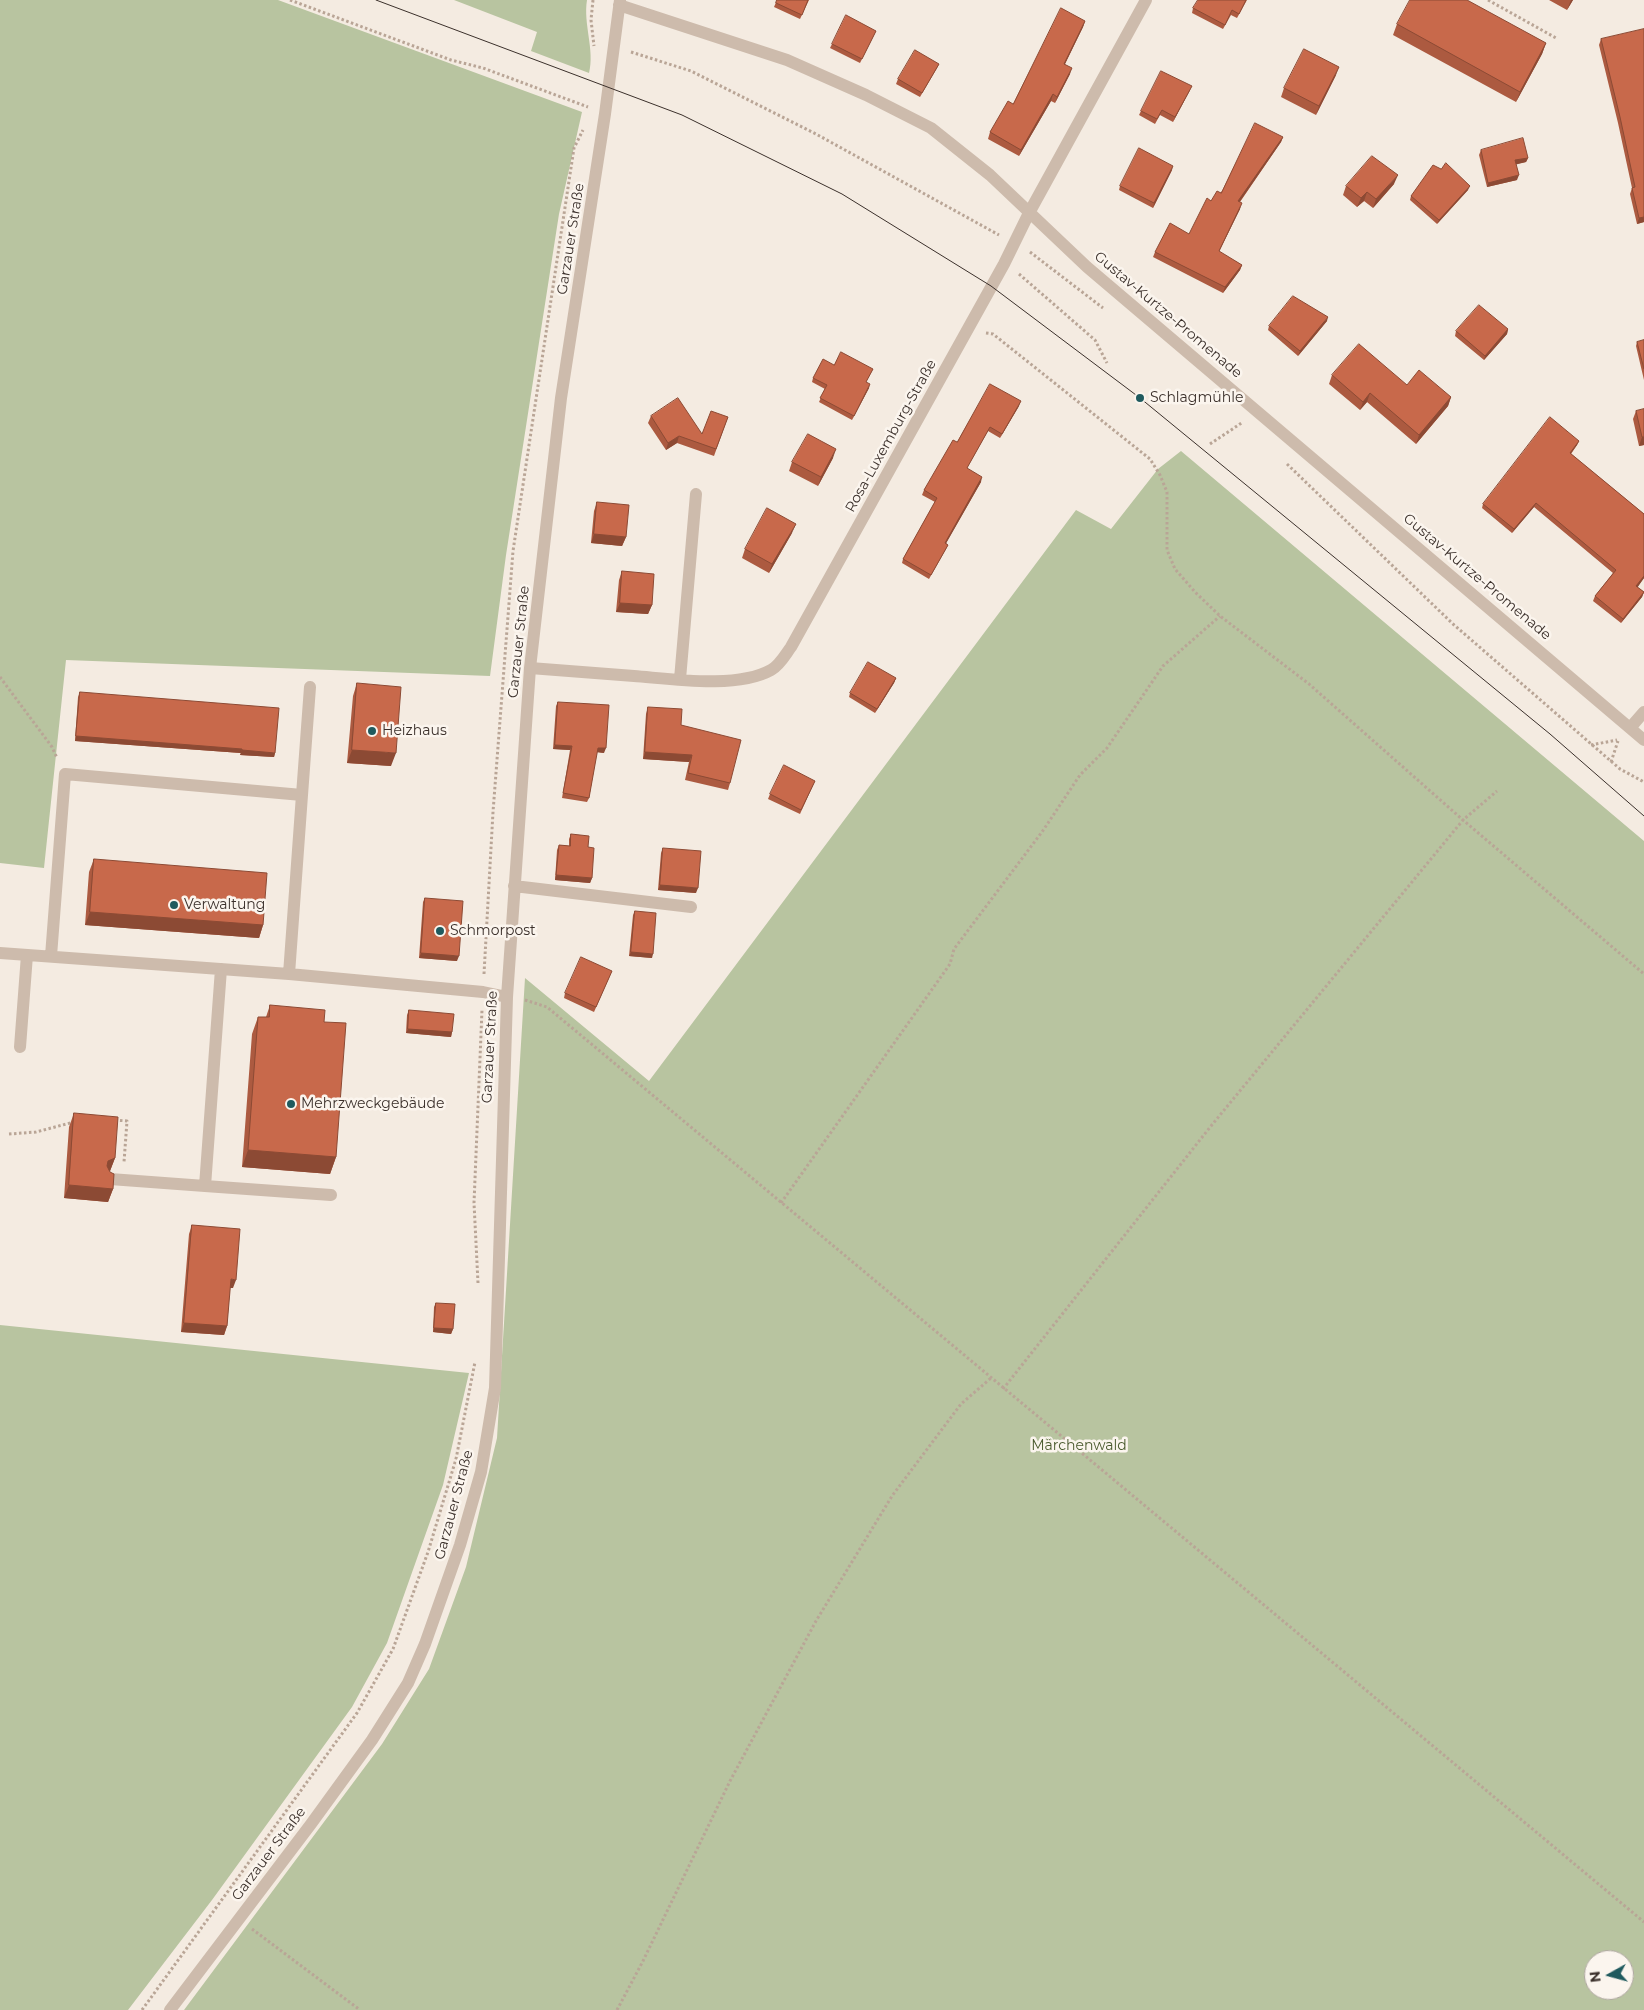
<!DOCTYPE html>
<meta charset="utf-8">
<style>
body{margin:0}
#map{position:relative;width:1644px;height:2010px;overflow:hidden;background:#f4ebe1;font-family:Montserrat,sans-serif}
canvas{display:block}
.north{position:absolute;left:1584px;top:1950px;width:50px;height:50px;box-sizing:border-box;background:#fbf5ee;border:1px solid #aea6a0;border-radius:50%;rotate:263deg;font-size:14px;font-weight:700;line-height:20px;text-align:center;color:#3b302b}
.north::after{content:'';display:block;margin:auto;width:18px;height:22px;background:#1f5a5e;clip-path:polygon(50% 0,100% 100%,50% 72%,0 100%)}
</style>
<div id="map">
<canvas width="1644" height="2010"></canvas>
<div class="north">N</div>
</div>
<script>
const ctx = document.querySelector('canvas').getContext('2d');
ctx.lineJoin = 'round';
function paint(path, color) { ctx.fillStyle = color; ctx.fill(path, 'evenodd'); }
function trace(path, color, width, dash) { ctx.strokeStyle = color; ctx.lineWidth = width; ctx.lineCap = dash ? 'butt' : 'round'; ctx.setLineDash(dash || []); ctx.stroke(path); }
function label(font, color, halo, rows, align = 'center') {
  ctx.font = font + ' Montserrat,sans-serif'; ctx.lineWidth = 5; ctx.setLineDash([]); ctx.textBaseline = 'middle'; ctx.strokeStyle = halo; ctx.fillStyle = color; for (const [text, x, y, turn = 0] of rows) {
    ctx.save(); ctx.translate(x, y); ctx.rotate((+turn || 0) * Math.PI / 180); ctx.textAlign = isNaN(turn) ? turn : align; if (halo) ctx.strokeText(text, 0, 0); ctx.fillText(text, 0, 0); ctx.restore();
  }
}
const green = new Path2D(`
 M0 0H278L582 112 559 214 506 555 490 676 66 660 44 868 0 863Z
 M454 0H587C583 24 595 50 589 73L531 51 537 32Z
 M1181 451 1644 841V2010H184L382 1744 429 1669 466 1567 497 1438 525 978 649 1081 1076 510 1111 529 1158 469ZM1594 1960H1624V1990H1594Z
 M0 1325 469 1373 443 1485 387 1643 352 1707 212 1900 128 2010H0Z`);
const path = new Path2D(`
 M290 0 451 60 483 68 588 107
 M593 0 591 20 594 46
 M1488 0 1556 38
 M631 52 691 71 816 134 999 235
 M1030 252 1103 308
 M1019 274 1095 340 1107 363
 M986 333 993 334 1150 459 1160 475 1167 492V550L1175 569 1195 592 1220 616 1309 684 1463 820 1644 974
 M1210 444 1243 422
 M1287 464 1453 624 1620 769 1644 782
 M0 677 52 747 57 758
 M1591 745 1617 740
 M1611 762 1618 741
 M484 974 493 812 513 551 574 148 583 130
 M525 1000 547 1007 1644 1922
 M115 1120 127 1121 124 1162
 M9 1134 36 1132 74 1122
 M781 1203 950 964 954 949 1042 832 1080 775 1107 748 1163 666 1220 616
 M478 1283 474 1203 482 1010
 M1003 1389 1211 1126 1463 820 1497 791
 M252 1929 360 2010
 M142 2010 357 1713 393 1649 428 1552 456 1459 475 1362
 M617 2010 643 1961 730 1781 816 1621 892 1496 961 1404 991 1378`);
const minor = new Path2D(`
 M619 5 787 60 866 95 931 128 990 175 1087 267 1644 740
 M530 668C565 671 599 673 634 676 672 679 737 689 771 670 780 665 785 655 791 647L1004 264 1029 213 1146 0
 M680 679 696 494
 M1630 728 1644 712
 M302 795 310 687
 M514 886 691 907
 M0 953 289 974 483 992 507 997
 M51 956 65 774 302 795 289 974
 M20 1047 27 955
 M110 1179 205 1186 221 969
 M205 1186 331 1195
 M170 2010 311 1824 372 1740 408 1683 425 1644 460 1545 481 1472 495 1388 507 997 530 668 561 398 605 114 620 0`);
const tram = new Path2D(`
 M376 0 682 115 842 194 991 286 1140 398 1550 734 1644 816`);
const wall = new Path2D(`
 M777 0H809L800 19 774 7Z
 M1247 0 1237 18 1231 15 1223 29 1192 13 1193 8Z
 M1549 0H1573L1567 10Z
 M1085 21 1083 27 1065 64 1070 74 1055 103 1051 101 1019 156 988 139 990 132 1013 104Z
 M1397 24 1546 43 1542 54 1516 102 1393 35Z
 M1644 29V222L1637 224 1630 194 1632 188 1618 123 1599 45 1601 39Z
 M876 31 860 63 830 48 832 44Z
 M939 64 937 68 920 97 896 84 898 79Z
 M1336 75 1316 115 1281 97 1284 88Z
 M1190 90 1173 122 1160 115 1155 124 1139 115 1141 111Z
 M1283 137 1281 142 1240 202V209L1219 252 1242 265 1240 270 1223 293 1153 257 1155 252 1189 234 1211 201Z
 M1481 150 1528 158 1526 162 1516 164 1517 180 1487 187 1479 155Z
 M1172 170 1153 208 1119 190 1120 186Z
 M1394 184 1373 208 1364 201 1357 207 1343 195 1346 186Z
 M1468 190 1437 224 1410 200 1411 196Z
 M1327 321 1298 356 1268 330 1269 326Z
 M1508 329 1507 334 1484 360 1455 336 1456 331Z
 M1644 340V380L1636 346 1637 342Z
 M834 365 873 369 866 382 869 388 852 420 819 402 825 389 812 382 813 378Z
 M1332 375 1407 385 1451 397 1448 406 1416 444 1367 402 1360 410 1329 384Z
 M1019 406 1000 438 988 431 967 468 981 482 946 543 948 545 946 549 929 579 902 563 903 559 935 502 922 495 924 490 957 442Z
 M1644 409V445L1639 446 1633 419 1636 411Z
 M651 416 702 434 728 417 714 456 677 443 666 450 648 423Z
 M1579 441 1577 445 1571 454 1644 514V578L1637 587 1644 592 1642 597 1621 623 1593 601 1595 596 1613 573 1534 507 1512 533 1482 508 1483 504Z
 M833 458 818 486 789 471 792 462Z
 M597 502 626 537 622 546 591 543 594 511Z
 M792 533 769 573 742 558 745 549Z
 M622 571 652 605 648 614 616 612 619 580Z
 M896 678 894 683 875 713 849 697 850 693Z
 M357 683 391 766 347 763 353 696Z
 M80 692 275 753 274 757 240 755 241 753 75 741 78 697Z
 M558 702 604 753 597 752 589 798 587 802 562 798 570 750 553 749 556 706Z
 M648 707 681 725 730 783 728 790 685 780 689 762 643 759 646 714Z
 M815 781 800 814 768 799 770 794Z
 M571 834 588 847 592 878 590 883 555 880 557 850 559 845 569 846V839Z
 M663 848 696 893 658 890 661 853Z
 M94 859 263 925 259 938 85 925 89 872Z
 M425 898 457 961 419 958 423 902Z
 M635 911 652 958 629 956 633 915Z
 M612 971 594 1012 564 998 565 993Z
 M270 1005 324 1022 336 1157 330 1174 242 1167 252 1034 258 1017H266Z
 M409 1010 452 1032 451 1037 406 1033 407 1015Z
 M74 1113 115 1158 110 1171H109L113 1189 108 1202 64 1198 69 1127Z
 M192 1225 233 1288H230L227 1326 224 1335 181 1332 189 1234Z
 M436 1303 453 1329 451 1334 433 1332 434 1307Z`);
const shadedWall = new Path2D(`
 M1571 0H1573L1567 10Z
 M1085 21 1083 27 1062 70 1064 64Z
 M1546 43 1542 54 1516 102 1520 92Z
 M1339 67 1336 75 1316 115 1319 106Z
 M1072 68 1070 74 1055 103 1057 97Z
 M1192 86 1190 90 1173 122 1175 117Z
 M1053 94 1051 101 1019 156 1021 150Z
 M1283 137 1281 142 1236 207 1238 201Z
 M1528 158 1526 162 1514 165 1515 160Z
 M1173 166 1172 170 1153 208 1154 203Z
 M1398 175 1394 184 1373 208 1376 199Z
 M1519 175 1517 180 1487 187 1488 183Z
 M1470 186 1468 190 1437 224 1439 220Z
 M1367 192 1364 201 1357 207 1361 198Z
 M1242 203 1240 209 1216 257 1219 251Z
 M1644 217V222L1637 224 1639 218Z
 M1242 265 1240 270 1223 293 1225 287Z
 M1328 317 1327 321 1298 356 1300 351Z
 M1508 329 1507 334 1484 360 1485 356Z
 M870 384 869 388 852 420Z
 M1370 393 1367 402 1360 410 1363 402Z
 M1451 397 1448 406 1416 444 1419 435Z
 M1021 401 1019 406 1000 438 1002 434Z
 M679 436 677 443 666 450 668 443Z
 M1642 437H1644V445L1639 446Z
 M1579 441 1577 445 1568 457 1570 453Z
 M836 449 833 458 818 486 821 477Z
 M982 477 981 482 944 547 945 543Z
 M1536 503 1534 507 1512 533 1514 529Z
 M796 524 792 533 769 573 772 564Z
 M594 534 626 537 622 546 591 543Z
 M1644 576V578L1635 591 1636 586Z
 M1644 592 1642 597 1621 623 1623 619Z
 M620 603 652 605 648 614 616 612Z
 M896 678 894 683 875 713 877 709Z
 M76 736 242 749 241 753 75 741Z
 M555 745 572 746 570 750 553 749Z
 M598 748H606L604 753 596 752Z
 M242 750 275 753 274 757 240 755Z
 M352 750 396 753 391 766 347 763Z
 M645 752 692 755 689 762 643 759Z
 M556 875 592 878 590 883 555 880Z
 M660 885 698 888 696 893 658 890Z
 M90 912 263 925 259 938 85 925Z
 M631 952 653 954 652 958 629 956Z
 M421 953 459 956 457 961 419 958Z
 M408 1029 452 1032 451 1037 406 1033Z
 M248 1150 336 1157 330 1174 242 1167Z
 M115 1158 110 1171 104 1174 108 1161Z
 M69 1185 113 1189 108 1202 64 1198Z
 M231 1279 236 1280 233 1288H228Z
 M184 1323 227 1326 224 1335 181 1332Z
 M434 1328 453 1329 451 1334 433 1332Z`);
const building = new Path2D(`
 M777 0H808L802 15 776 3Z
 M1198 0H1246L1239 14 1232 10 1225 25 1193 8Z
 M1410 0H1467L1546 43 1520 92 1397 24Z
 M1061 8 1085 21 1064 64 1072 68 1057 97 1053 94 1021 150 990 132 1008 101 1013 104Z
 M846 15 876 31 862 59 832 44Z
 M1644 29V217L1639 218 1632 188 1635 187 1620 117 1601 39Z
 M1304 49 1339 67 1319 106 1284 88Z
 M915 50 939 64 922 93 898 79Z
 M1161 71 1192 86 1175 117 1162 110 1157 119 1141 111Z
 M1255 123 1283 137 1238 201 1242 203 1219 251 1242 265 1225 287 1155 252 1170 223 1189 234 1207 198 1211 201 1217 191 1221 193Z
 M1523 138 1528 158 1515 160 1519 175 1488 183 1481 150Z
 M1139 148 1173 166 1154 203 1120 186Z
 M1372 156 1398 175 1376 199 1367 192 1361 198 1346 186Z
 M1446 163 1470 186 1439 220 1411 196 1433 165 1441 169Z
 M1293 296 1328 317 1300 351 1269 326Z
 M1479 305 1508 329 1485 356 1456 331Z
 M1644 340V369L1637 342Z
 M1359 344 1407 385 1419 370 1451 397 1419 435 1370 393 1363 402 1332 375Z
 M841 352 873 369 866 382 870 384 854 416 820 398 827 385 813 378 823 359 834 365Z
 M990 384 1021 401 1002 434 990 427 967 468 982 477 945 543 948 545 931 575 903 559 937 498 924 490 953 440 957 442Z
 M678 398 702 434 711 411 728 417 716 449 679 436 668 443 651 416Z
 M1644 409V437H1642L1636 411Z
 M1550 417 1579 441 1570 453 1644 514V576L1636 586 1644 592 1623 619 1595 596 1616 570 1536 503 1514 529 1483 504Z
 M808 434 836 449 821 477 792 462Z
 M597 502 629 505 626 537 594 534Z
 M767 508 796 524 772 564 745 549Z
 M622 571 654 574 652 605 620 603Z
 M868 662 896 678 877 709 850 693Z
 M357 683 401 687 396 753 352 750Z
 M80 692 279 708 275 753 242 750V749L76 736Z
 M558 702 609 705 606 748H598L589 798 563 793 572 746 555 745Z
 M648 707 682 709 681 725 741 740 730 783 688 773 692 755 645 752Z
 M784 765 815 781 801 810 770 794Z
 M571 834 589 836 588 847 594 848 592 878 556 875 559 845 570 846Z
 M663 848 701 851 698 888 660 885Z
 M94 859 267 873 263 925 90 912Z
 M425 898 463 901 459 956 421 953Z
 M635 911 656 913 653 954 631 952Z
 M581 957 612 971 596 1007 565 993Z
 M270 1005 325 1010 324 1022 346 1023 336 1157 248 1150 258 1017H269Z
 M409 1010 454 1014 452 1032 408 1029Z
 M74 1113 118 1117 115 1158 108 1161 107 1166 110 1172 114 1174 113 1189 69 1185Z
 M192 1225 240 1229 236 1280 231 1279 227 1326 184 1323Z
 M436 1303 455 1304 453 1329 434 1328Z`);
const markers = [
 [1140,398,5,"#1f5a5e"],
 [372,731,5,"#1f5a5e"],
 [174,905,5,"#1f5a5e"],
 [440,931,5,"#1f5a5e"],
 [291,1104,5,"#1f5a5e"]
];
const streetNames = [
 ["Garzauer Straße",571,239,-81],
 ["Gustav-Kurtze-Promenade",1168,315,40],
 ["Rosa-Luxemburg-Straße",891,436,-61],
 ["Gustav-Kurtze-Promenade",1477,577,40],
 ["Garzauer Straße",519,642,-84],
 ["Garzauer Straße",490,1047,-87],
 ["Garzauer Straße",454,1505,-75],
 ["Garzauer Straße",269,1854,-53]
];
const poiNames = [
 ["Schlagmühle",1150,398],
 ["Heizhaus",382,731],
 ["Verwaltung",184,905],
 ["Schmorpost",450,931],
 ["Mehrzweckgebäude",301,1104]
];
const parkNames = [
 ["Märchenwald",1079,1446]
];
paint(green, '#b8c4a0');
trace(path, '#b9a596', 3, [2.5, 2.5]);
trace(minor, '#cdbbac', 12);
trace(tram, '#3b302b', 1);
paint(wall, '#ac5a40');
paint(shadedWall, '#8c4a34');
paint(building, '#c8694b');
trace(building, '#8c4a34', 1);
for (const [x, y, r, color] of markers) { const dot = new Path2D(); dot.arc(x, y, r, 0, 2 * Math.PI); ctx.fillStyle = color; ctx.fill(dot); trace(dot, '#fbf5ee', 2); }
label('14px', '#3b302b', '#fbf5ee', streetNames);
label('14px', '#3b302b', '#fbf5ee', poiNames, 'left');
label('14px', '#4a5a2e', '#fbf5ee', parkNames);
</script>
